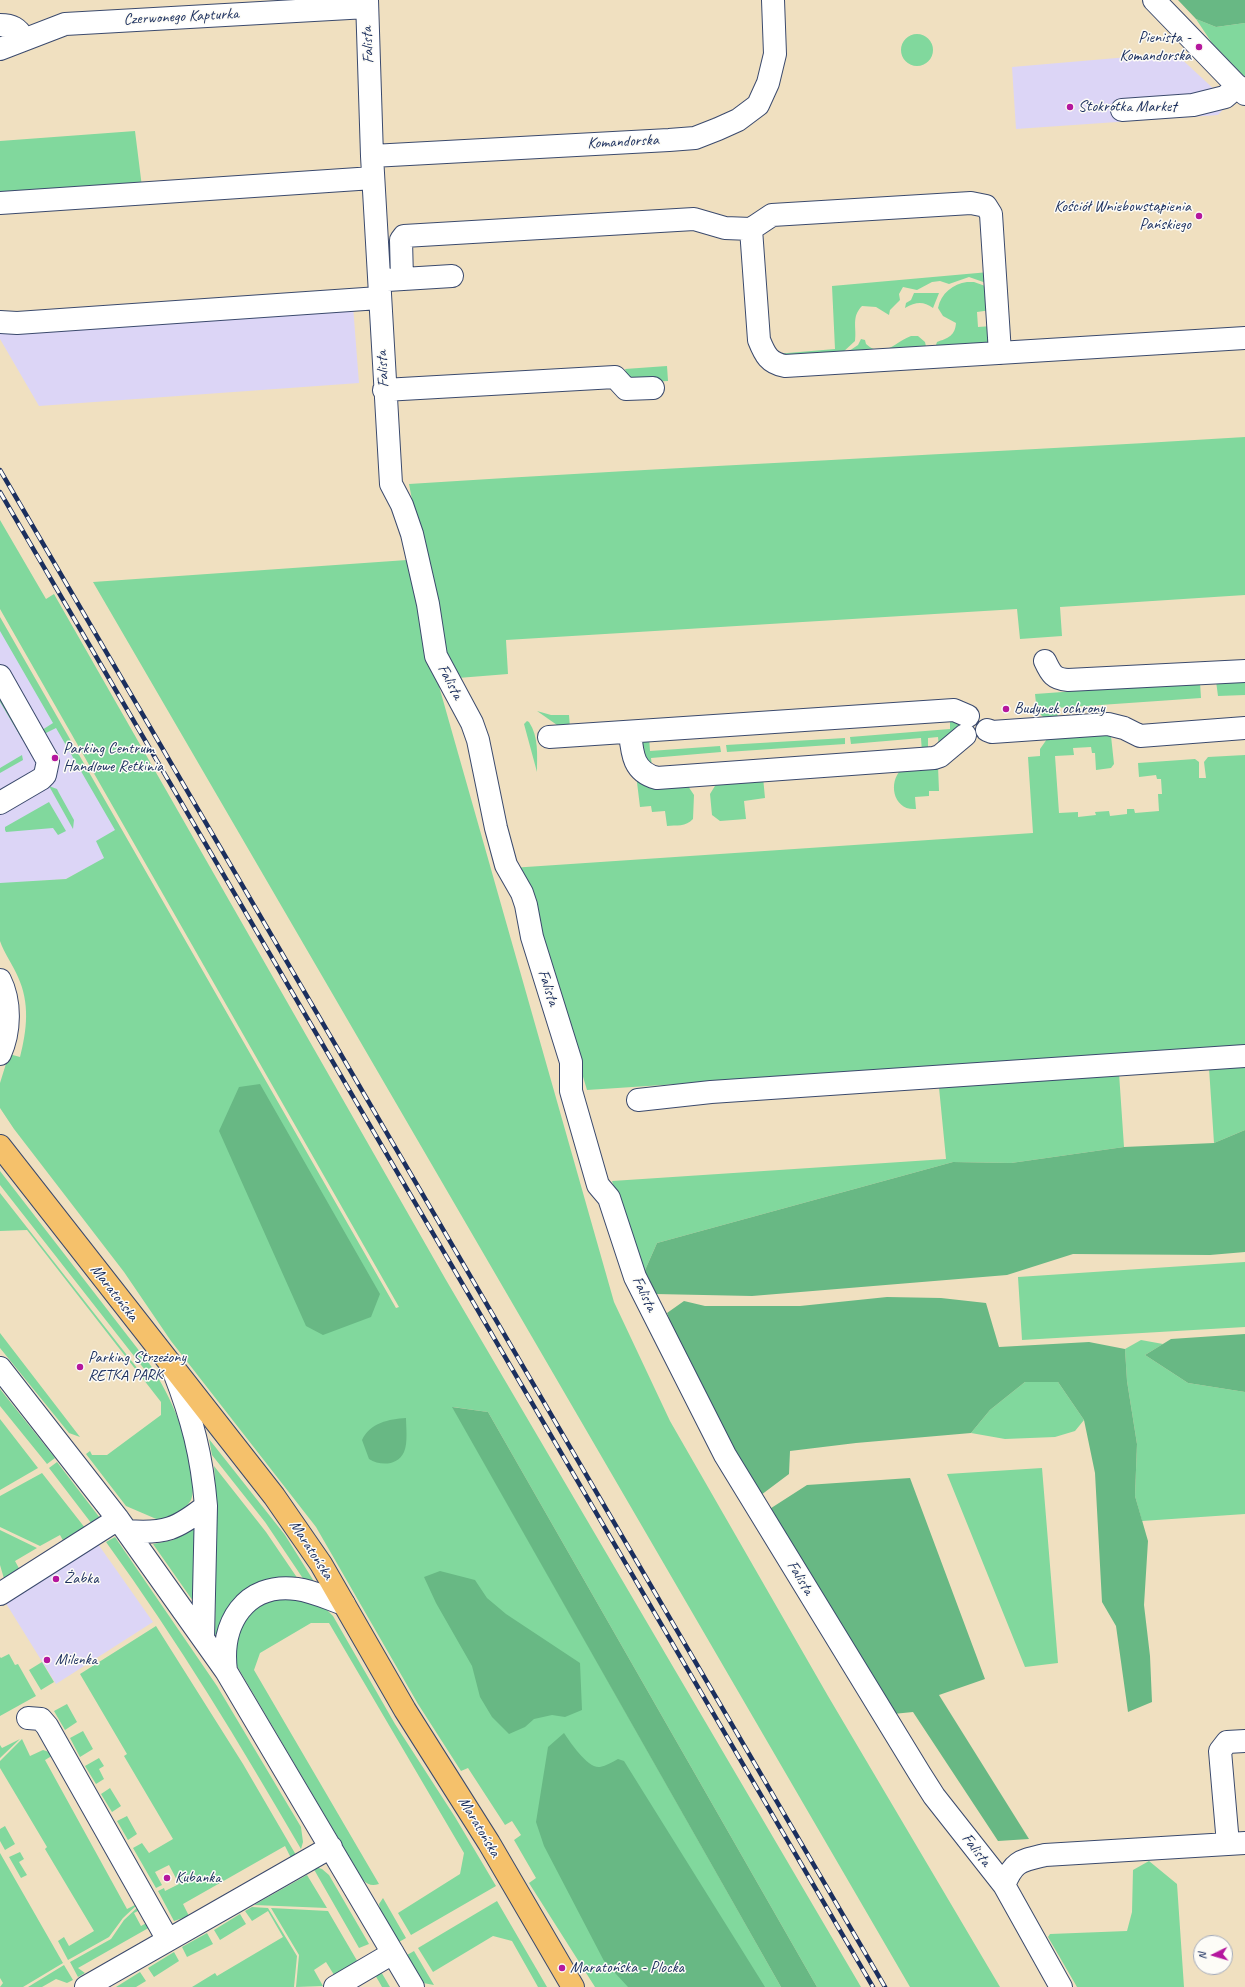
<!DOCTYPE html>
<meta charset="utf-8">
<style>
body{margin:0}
#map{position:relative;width:1245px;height:1987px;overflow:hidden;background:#f0e0c0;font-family:Caveat,sans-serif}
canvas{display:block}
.north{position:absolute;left:1193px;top:1935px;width:40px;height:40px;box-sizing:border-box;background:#fdfcf7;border:1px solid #a3aaba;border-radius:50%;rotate:265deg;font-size:11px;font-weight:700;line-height:16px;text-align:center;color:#1b2f5e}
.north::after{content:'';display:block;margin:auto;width:14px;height:18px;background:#b5179e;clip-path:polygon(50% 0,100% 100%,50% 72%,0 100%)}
</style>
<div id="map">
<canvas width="1245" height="1987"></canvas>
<div class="north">N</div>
</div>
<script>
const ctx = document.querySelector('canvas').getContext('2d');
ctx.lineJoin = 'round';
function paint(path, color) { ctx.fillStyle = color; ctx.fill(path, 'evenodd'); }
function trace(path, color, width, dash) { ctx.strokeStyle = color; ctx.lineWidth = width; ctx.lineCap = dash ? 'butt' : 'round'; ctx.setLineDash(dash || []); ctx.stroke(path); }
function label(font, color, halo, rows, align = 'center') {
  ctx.font = font + ' Caveat,sans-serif'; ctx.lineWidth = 3; ctx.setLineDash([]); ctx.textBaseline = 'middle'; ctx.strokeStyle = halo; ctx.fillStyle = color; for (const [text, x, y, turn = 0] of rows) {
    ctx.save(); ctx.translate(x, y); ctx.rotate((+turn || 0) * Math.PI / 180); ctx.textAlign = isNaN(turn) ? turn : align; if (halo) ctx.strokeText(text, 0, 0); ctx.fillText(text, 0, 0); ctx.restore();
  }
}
const built = new Path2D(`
 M1175 53 1229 103 1218 115 1016 129 1012 67Z
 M353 306 359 383 39 406 0 339V330Z
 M0 619 130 845 66 879 0 884Z
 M98 1544 153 1622 56 1684 2 1597Z`);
const green = new Path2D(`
 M1196 19 1216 27 1245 23V77L1212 43Z
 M901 50a16 16 0 1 1 32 0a16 16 0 1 1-32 0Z
 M135 131 142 187 0 196V141Z
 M989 272V284L969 277 949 284 940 281 932 282 917 290 903 287 899 294 900 300 890 310 889 315 876 307 862 306C851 317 857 328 855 341L842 353 790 360 776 354 835 349 832 286Z
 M967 282H974L988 287 991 310 977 312 978 327 992 326 991 338 987 345 934 351 937 342C948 338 955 336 956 323L943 316 938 308C941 293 953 284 967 282Z
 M914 293H939L933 308C923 301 916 302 905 308L906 303 911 300Z
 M911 336H918L925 342 927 351 846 353 858 345 861 339 865 340 866 344C884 360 896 341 911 336Z
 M667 366 668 381 630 383 625 369Z
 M1245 437V595L1060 607 1062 636 1020 639 1017 609 506 640 508 674 458 678 440 645 409 484C687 466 966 454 1245 437Z
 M0 520 46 599 54 594 446 1280 861 1987H817L488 1412 453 1407 781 1987H595L529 1883 536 1878 514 1840 521 1835 512 1821 505 1825 468 1768 461 1771 418 1704 316 1527 171 1341 124 1272 14 1129 0 1108V1083L9 1054 20 1057C27 1030 30 1003 18 977 13 965 4 953 0 941 0 930 0 896 0 883L66 879 104 858 96 841 115 830 56 728 44 734 42 730 53 723 0 631V617L396 1308 399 1307 0 609Z
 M407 560 431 658 614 1302 670 1421 828 1696 1000 1987H910L93 582Z
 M1245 679V695L1218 696 1216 681Z
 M1200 682 1201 698 1057 708 1058 721C1038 719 1037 712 1035 694Z
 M0 692 23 737 22 739 0 702Z
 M537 711 551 715H569L570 728 557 725Z
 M950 718 960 722 961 726 939 748 938 737 928 738V752L922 753 921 738 851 744 850 737 950 729Z
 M527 721 529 722C539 737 537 755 537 772L524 724Z
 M1097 734 1111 736 1114 764 1111 768 1096 770 1095 753H1092L1091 747 1073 748 1074 755 1055 756 1059 813 1078 812V817L1096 815 1095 812 1109 811 1110 816 1127 814V809H1134L1135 813 1159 811 1158 794H1162L1161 779H1157L1156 775 1139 777 1138 763 1195 759 1199 762V778H1206L1204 762 1208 757 1245 755V1130L1214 1143 1209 1068 1119 1073 1124 1147 1011 1163 953 1162 657 1243 642 1277 612 1181 946 1159 937 1067 587 1090 551 970 511 868 1033 833 1028 757 1040 756V749L1047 739Z
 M649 737 650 751 720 746 721 752 651 758 652 766 649 765 639 747 642 739Z
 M845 738V744L727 752 726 745Z
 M22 755 23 760 0 773V768Z
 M938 766 939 791H929V796L915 797 916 809C893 811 888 782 901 770Z
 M636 774 686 783 694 795 693 819C686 827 676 825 667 826L665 811 652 812 651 806 640 807Z
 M763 777 765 798 744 801 746 819 720 821 712 815 710 794 718 781Z
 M49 786 57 789 59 793 74 820 73 829Z
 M49 802 66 831 58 835 53 828 6 832 5 830V827Z
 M0 1171 151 1366C172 1399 188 1436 192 1475 193 1483 194 1492 191 1500 185 1511 173 1516 161 1521L126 1506 86 1454 90 1451 92 1455H107L161 1415V1402L27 1230 0 1231V1193L148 1382 152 1379 0 1185Z
 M1245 1262V1327L1022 1340 1018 1277Z
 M0 1333 80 1437 69 1433 0 1348Z
 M1141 1340 1163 1344 1145 1355 1188 1383 1245 1392V1514L1142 1521 1135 1496 1137 1444 1127 1381 1125 1349Z
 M1025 1382H1058L1084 1420 1075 1431 1055 1437 1005 1439 971 1433 990 1410Z
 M0 1389 55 1458 47 1464 0 1406Z
 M0 1419 38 1468 0 1490Z
 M209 1439 285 1535 315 1583 304 1580 265 1522 212 1455Z
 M57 1462 103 1522 95 1528 49 1468Z
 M214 1466 266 1532 298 1579 287 1578 218 1638 215 1634 217 1509Z
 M1042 1468 1058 1663 1025 1667 947 1474Z
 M42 1473 89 1533 66 1546 60 1535 40 1546 0 1527V1496Z
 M196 1525 193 1601 153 1544 173 1540Z
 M0 1530 37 1548 15 1561 21 1572 5 1582 0 1565Z
 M115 1537 217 1686 301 1827 303 1842 301 1849C240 1744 178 1641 106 1542Z
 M282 1595 325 1608 333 1616 395 1724 455 1817 496 1886 411 1935 398 1913 460 1874 464 1853 329 1623H311L260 1653 254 1670 379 1884C372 1886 368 1885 363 1880L237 1666 233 1650 248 1612Z
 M156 1626 243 1764 296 1855 291 1858 285 1846 183 1904 189 1916 174 1921 158 1891 164 1888 165 1891 179 1884 169 1865 155 1872 162 1885 156 1888 133 1848 142 1843 149 1853 173 1839 124 1756 127 1754 80 1674Z
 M9 1654 15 1665 18 1664 36 1696 0 1716V1657L1 1658Z
 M42 1662 54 1682 41 1690 29 1670Z
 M67 1704 77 1722 65 1730 54 1711Z
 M83 1731 93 1749 80 1757 70 1738Z
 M20 1739 0 1758V1745L2 1748Z
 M22 1739 30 1756 43 1750 55 1754 45 1760 127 1909 139 1903 123 1918 109 1937 68 1960 58 1941 64 1937 69 1946 94 1931 45 1849 47 1847 0 1768V1761Z
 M99 1758 104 1766 99 1769 104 1779 96 1784 85 1766Z
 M110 1788 121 1806 112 1812 101 1794Z
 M127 1816 137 1834 128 1840 117 1821Z
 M5 1826 15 1844 5 1850 0 1841V1829Z
 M20 1852 24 1859 19 1862 27 1875 21 1878 9 1857Z
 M0 1853 63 1963 23 1987H0L3 1983 0 1978Z
 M1149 1861 1177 1884 1184 1987H1077L1048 1937 1050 1934 1127 1931 1132 1912 1133 1870Z
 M312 1866 322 1869 329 1875 369 1944 359 1948Z
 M307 1875 327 1908 254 1905Z
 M383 1898 406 1938 399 1942 380 1909 379 1904Z
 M497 1901 547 1987H538L512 1941 493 1936 433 1972 418 1948Z
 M140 1905 142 1909 134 1913 141 1926 150 1921 152 1926 78 1968 85 1973 78 1977 70 1962 111 1939 124 1920Z
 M252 1907 268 1908 297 1956 294 1987H192L215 1973 217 1976 283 1937 268 1911 252 1921 245 1911Z
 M271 1908 328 1911 359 1964 336 1978 326 1962 314 1970 323 1986 296 1987 299 1955Z
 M240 1914 246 1924 220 1940 214 1930Z
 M207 1933 213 1944 187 1957 182 1947Z
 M414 1951 434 1985 423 1983 407 1955Z
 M174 1952 179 1961 154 1977 148 1968Z
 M64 1965 73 1980 67 1983 56 1979 42 1987H28Z
 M380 1970 390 1987H382L374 1973Z
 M140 1972 146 1981 136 1987H116Z`);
const forest = new Path2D(`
 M1178 0H1245V23L1216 27 1196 19Z
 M260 1084 380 1294 371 1317 323 1335 306 1326 219 1131 239 1087Z
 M1245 1130V1252L1210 1255 1073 1254 1007 1275 752 1296 655 1294 642 1277 657 1243 953 1162 1011 1163 1124 1147 1214 1143Z
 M887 1297 941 1298 986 1303 999 1347 1089 1342 1125 1349 1127 1381 1137 1444 1135 1496 1148 1541 1144 1605 1150 1656 1152 1702 1128 1712 1116 1626 1102 1602 1095 1473 1084 1420 1058 1382H1025L990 1410 971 1433 856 1443 790 1451 789 1474 761 1495 712 1415 682 1353 667 1313 684 1301 705 1306H800Z
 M1245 1334V1392L1188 1383 1145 1355 1171 1339Z
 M452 1407 488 1412 817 1987H781Z
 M406 1418C406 1427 408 1443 404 1452 398 1466 380 1466 369 1459L362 1440C370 1423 389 1419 406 1418Z
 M910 1478 985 1679 939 1695 1029 1839 998 1841 913 1712 893 1714 765 1512 807 1485Z
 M440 1571 475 1580 487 1598 506 1614 580 1663 582 1710 565 1717 552 1715 534 1719 525 1727 509 1734 492 1717 480 1697 472 1666 436 1603 424 1577Z
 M564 1733C570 1742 588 1769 600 1767 606 1766 612 1762 618 1759L624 1761 765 1987H628L604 1961 544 1846 536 1822 548 1747Z`);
const minor = new Path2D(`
 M367 0 372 156 391 484 402 505 412 534 428 604 436 656 472 723 478 740 496 828 506 865 522 893 526 905 532 937 571 1062V1091L598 1185 609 1198 635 1277 725 1455 920 1774 934 1796 1004 1885
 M1154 0 1245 94
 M0 25C12 25 18 28 24 39
 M0 49 65 24 367 7
 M1122 110 1193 105 1225 97 1238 86
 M372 156 669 140 695 138 718 129 738 120 758 105 768 83 775 54 773 0
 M0 203 373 178
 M751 229 772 215 971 203 986 206 991 214 1000 353
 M402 279 401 240 404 236 694 219 725 228 751 229 759 340C765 355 769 363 785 366L1245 338
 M387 280 452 276
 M0 322 17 323 379 298
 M384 390 615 377 626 389 653 388
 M1045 661C1051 674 1054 679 1068 680L1245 671
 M0 676 48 761 45 775 41 779 0 803
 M987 730 992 732 1108 724 1124 728 1140 736 1245 728
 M630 732C632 753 633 772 657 778L934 758 940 756 965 735
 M549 737 954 710 968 716
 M0 980C11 1002 10 1032 0 1054
 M638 1100 711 1092 1245 1056
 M0 1368 118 1519 226 1671 413 1987
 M174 1372C192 1418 202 1456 206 1506L203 1638
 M127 1531C165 1534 177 1529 206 1506
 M0 1594 118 1519
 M226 1671C220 1624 245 1582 297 1589 313 1591 329 1599 344 1604
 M28 1718 41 1719 47 1726 168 1940
 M1228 1844 1220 1751 1227 1742 1245 1741
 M86 1987 331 1847
 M335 1987 393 1953
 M1061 1987 1004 1885C1014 1861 1020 1861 1045 1855L1245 1843`);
const major = new Path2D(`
 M0 1146 274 1496 321 1564 405 1710 489 1843 573 1987`);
const rail = new Path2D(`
 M0 470 885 1987
 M0 492 873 1987`);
const markers = [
 [1199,47,4,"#b5179e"],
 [1070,107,4,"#b5179e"],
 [1199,216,4,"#b5179e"],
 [1006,709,4,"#b5179e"],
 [55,758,4,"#b5179e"],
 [80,1367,4,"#b5179e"],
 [56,1579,4,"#b5179e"],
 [47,1660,4,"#b5179e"],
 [167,1878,4,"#b5179e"],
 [562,1968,4,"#b5179e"]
];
const streetNames = [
 ["Czerwonego Kapturka",181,17,-3],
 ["Falista",368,45,-93],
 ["Komandorska",623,142,-3],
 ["Falista",383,369,-93],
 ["Falista",450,682,62],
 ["Falista",548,988,72],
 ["Maratońska",114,1293,52],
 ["Falista",644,1294,64],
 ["Maratońska",311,1550,57],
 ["Falista",800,1578,59],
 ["Maratońska",479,1827,59],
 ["Falista",976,1850,52]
];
const poiNames = [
 ["Pienista -",1191,38,"right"],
 ["Komandorska",1191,56,"right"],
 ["Stokrotka Market",1078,107],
 ["Kościół Wniebowstąpienia",1191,207,"right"],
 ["Pańskiego",1191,225,"right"],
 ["Budynek ochrony",1014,709],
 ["Parking Centrum",63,749],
 ["Handlowe Retkinia",63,767],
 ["Parking Strzeżony",88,1358],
 ["RETKA PARK",88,1376],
 ["Żabka",64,1579],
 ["Milenka",55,1660],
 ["Kubanka",175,1878],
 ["Maratońska - Plocka",570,1968]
];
paint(built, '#dcd5f6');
paint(green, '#81d89d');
paint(forest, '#68b884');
trace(minor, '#3b4a6d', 24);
trace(major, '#3b4a6d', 24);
trace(minor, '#fff', 22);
trace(major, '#f5c16b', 22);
trace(rail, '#1b2f5e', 4.5);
trace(rail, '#fdfcf7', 3, [9]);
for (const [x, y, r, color] of markers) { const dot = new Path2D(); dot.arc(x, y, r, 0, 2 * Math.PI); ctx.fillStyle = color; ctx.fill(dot); trace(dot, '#fdfcf7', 1.5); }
label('16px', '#1b2f5e', '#fdfcf7', streetNames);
label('16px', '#1b2f5e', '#fdfcf7', poiNames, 'left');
</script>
